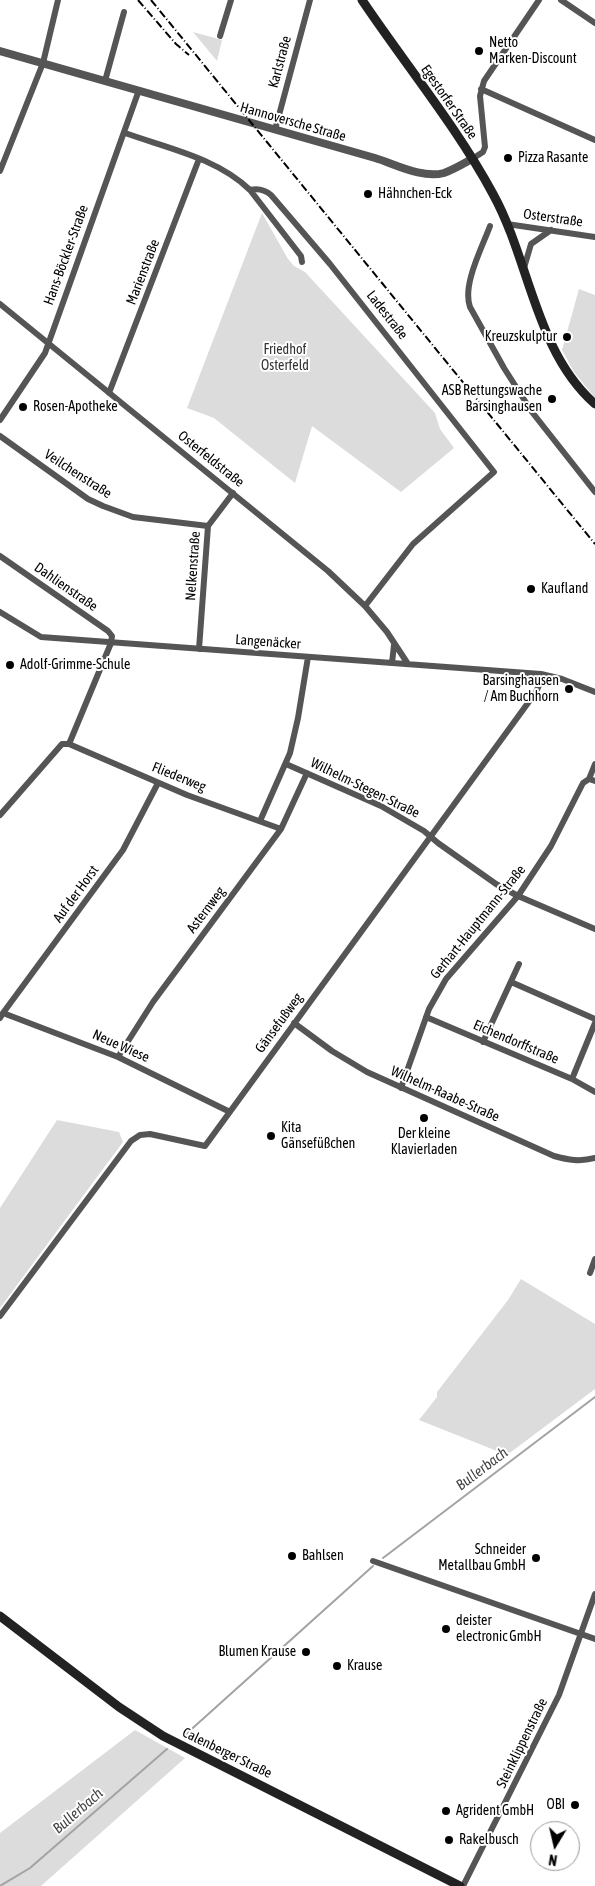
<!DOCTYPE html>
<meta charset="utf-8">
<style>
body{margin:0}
#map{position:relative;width:595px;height:1886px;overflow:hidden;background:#fff;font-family:"Asap Condensed",sans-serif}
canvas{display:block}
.north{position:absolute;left:530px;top:1821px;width:50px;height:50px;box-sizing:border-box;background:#fff;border:1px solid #999;border-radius:50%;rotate:189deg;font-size:14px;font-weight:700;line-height:20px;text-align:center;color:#000}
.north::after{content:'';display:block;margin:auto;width:18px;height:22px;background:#000;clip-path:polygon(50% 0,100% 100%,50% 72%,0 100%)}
</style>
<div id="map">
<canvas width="595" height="1886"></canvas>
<div class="north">N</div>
</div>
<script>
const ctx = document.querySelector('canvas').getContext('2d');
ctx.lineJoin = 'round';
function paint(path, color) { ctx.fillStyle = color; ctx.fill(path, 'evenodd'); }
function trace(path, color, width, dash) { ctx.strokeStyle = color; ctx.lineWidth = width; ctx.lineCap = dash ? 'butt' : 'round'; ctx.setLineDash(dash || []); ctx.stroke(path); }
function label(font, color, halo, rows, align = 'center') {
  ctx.font = font + ' "Asap Condensed",sans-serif'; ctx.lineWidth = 4; ctx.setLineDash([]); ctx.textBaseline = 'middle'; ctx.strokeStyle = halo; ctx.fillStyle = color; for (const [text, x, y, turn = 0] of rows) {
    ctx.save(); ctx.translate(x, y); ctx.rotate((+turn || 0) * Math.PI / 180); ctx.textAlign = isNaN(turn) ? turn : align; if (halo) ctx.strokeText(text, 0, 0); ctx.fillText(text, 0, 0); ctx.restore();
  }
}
const green = new Path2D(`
 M193 32 222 40 217 61Z
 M262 213 288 259 294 266 305 272 435 413 440 429 454 448 401 492 312 426 295 483 214 418 187 408Z
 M579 289 595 295V398L574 372 562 350Z
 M57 1120 119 1132 123 1142 0 1308V1208Z
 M521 1279 595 1324V1389L507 1455 419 1420 437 1397V1392L508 1300Z
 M135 1730 185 1758 41 1886H0V1833Z`);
const stream = new Path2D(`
 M383 1558 595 1397
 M185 1735 373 1566
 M0 1886 30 1868 167 1749`);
const minor = new Path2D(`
 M561 0 595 23
 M220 36 231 0
 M105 81 124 12
 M481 89 595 140
 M275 130 310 0
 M125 133C167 148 217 158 250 190L301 256 302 262
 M472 159 483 152 485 147 480 96 484 81 539 0
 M0 171 43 63 58 0
 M250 190C258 188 264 189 271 195L330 264 494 472 413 544 365 606
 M507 224 595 237
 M490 226C482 248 462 285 470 307L504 368 532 412 595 492
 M524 268 531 244 551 230
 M0 304 328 571 365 606 387 632 408 664
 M109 393 199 159
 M0 420 45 353 139 90
 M0 436 88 499 103 506 133 517 208 526
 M0 556 108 631 112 636 111 643 69 744
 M0 612 41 637 541 674 562 679 595 692
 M199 649 208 526 233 493
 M392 663 394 645
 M286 764 381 806 424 831 438 843 496 884 518 896 595 929
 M595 764 589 779 595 781
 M0 815 62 744H69L187 795 281 829
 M260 821 290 753 298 718 308 657
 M511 982 595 1019
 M3 1013 123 850 158 783
 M426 1017 572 1079 595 1092
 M0 1018 3 1013 118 1057 230 1112
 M294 1023 332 1051 367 1072 554 1156C568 1160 580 1162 595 1158
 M483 1042 519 964
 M118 1057 153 1002 281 829 307 773
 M572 1079 595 1023
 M401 1088 429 1009 446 979 518 896 551 846 583 783 589 779
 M590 1273 595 1259
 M0 1316 131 1141 140 1135 150 1134 205 1146 536 692 540 683 541 674
 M373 1561 595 1639
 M463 1886 559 1695 595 1594`);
const tertiary = new Path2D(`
 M0 51 375 158C395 164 422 179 444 173 453 170 463 164 472 159`);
const secondary = new Path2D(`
 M362 0C405 64 457 127 493 194 530 261 535 351 595 404
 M0 1616 119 1707 163 1736 460 1886`);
const rail = new Path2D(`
 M138 0 176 44 189 55
 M151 0 595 544`);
const markers = [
 [479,51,5,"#000"],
 [508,158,5,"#000"],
 [368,194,5,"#000"],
 [567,337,5,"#000"],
 [552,399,5,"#000"],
 [23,407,5,"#000"],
 [531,589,5,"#000"],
 [10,665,5,"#000"],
 [569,689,5,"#000"],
 [424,1118,5,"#000"],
 [271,1136,5,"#000"],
 [292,1556,5,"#000"],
 [536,1558,5,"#000"],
 [446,1629,5,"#000"],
 [306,1652,5,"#000"],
 [337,1666,5,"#000"],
 [575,1805,5,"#000"],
 [446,1811,5,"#000"],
 [449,1840,5,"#000"]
];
const poiNames = [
 ["Netto",489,43],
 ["Marken-Discount",489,59],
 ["Pizza Rasante",518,158],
 ["Hähnchen-Eck",378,194],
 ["Kreuzskulptur",557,337,"right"],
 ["ASB Rettungswache",542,391,"right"],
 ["Barsinghausen",542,407,"right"],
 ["Rosen-Apotheke",33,407],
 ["Kaufland",541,589],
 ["Adolf-Grimme-Schule",20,665],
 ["Barsinghausen",559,681,"right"],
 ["/ Am Buchhorn",559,697,"right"],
 ["Kita",281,1128],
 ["Gänsefüßchen",281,1144],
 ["Der kleine",424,1134,"center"],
 ["Klavierladen",424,1150,"center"],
 ["Schneider",526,1550,"right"],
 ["Metallbau GmbH",526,1566,"right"],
 ["Bahlsen",302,1556],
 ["deister",456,1621],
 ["electronic GmbH",456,1637],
 ["Blumen Krause",296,1652,"right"],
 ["Krause",347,1666],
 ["OBI",565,1805,"right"],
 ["Agrident GmbH",456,1811],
 ["Rakelbusch",459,1840]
];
const streetNames = [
 ["Karlstraße",280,62,-75],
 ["Egestorfer Straße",449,102,55],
 ["Hannoversche Straße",293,122,16],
 ["Osterstraße",553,218,8],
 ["Hans-Böckler-Straße",66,255,-70],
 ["Marienstraße",143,272,-69],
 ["Ladestraße",387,315,52],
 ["Osterfeldstraße",211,459,39],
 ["Veilchenstraße",78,474,33],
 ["Nelkenstraße",193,566,-86],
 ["Dahlienstraße",66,587,35],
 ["Langenäcker",268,642,4],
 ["Fliederweg",179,777,22],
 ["Wilhelm-Stegen-Straße",365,788,26],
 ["Auf der Horst",76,894,-54],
 ["Asternweg",206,910,-53],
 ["Gerhart-Hauptmann-Straße",478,922,-51],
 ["Gänsefußweg",279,1023,-54],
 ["Eichendorffstraße",516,1042,23],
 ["Neue Wiese",121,1046,24],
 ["Wilhelm-Raabe-Straße",445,1094,24],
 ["Steinklippenstraße",522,1743,-64],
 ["Calenberger Straße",227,1753,26]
];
const parkNames = [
 ["Friedhof",285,350],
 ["Osterfeld",285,366]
];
const waterNames = [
 ["Bullerbach",482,1469,-37],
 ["Bullerbach",78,1811,-41]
];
paint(green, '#dcdcdc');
trace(stream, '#a3a3a3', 2);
trace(minor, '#555', 6);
trace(tertiary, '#555', 8);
trace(secondary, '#222', 9);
trace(rail, '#000', 2, [8, 2.5, 1, 2.5]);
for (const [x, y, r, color] of markers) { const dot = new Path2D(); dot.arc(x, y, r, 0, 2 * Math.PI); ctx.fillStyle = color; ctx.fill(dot); trace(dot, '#fff', 2); }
label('14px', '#000', '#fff', poiNames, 'left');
label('14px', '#000', '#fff', streetNames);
label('14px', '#333', '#fff', parkNames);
label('italic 15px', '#444', '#fff', waterNames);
</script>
